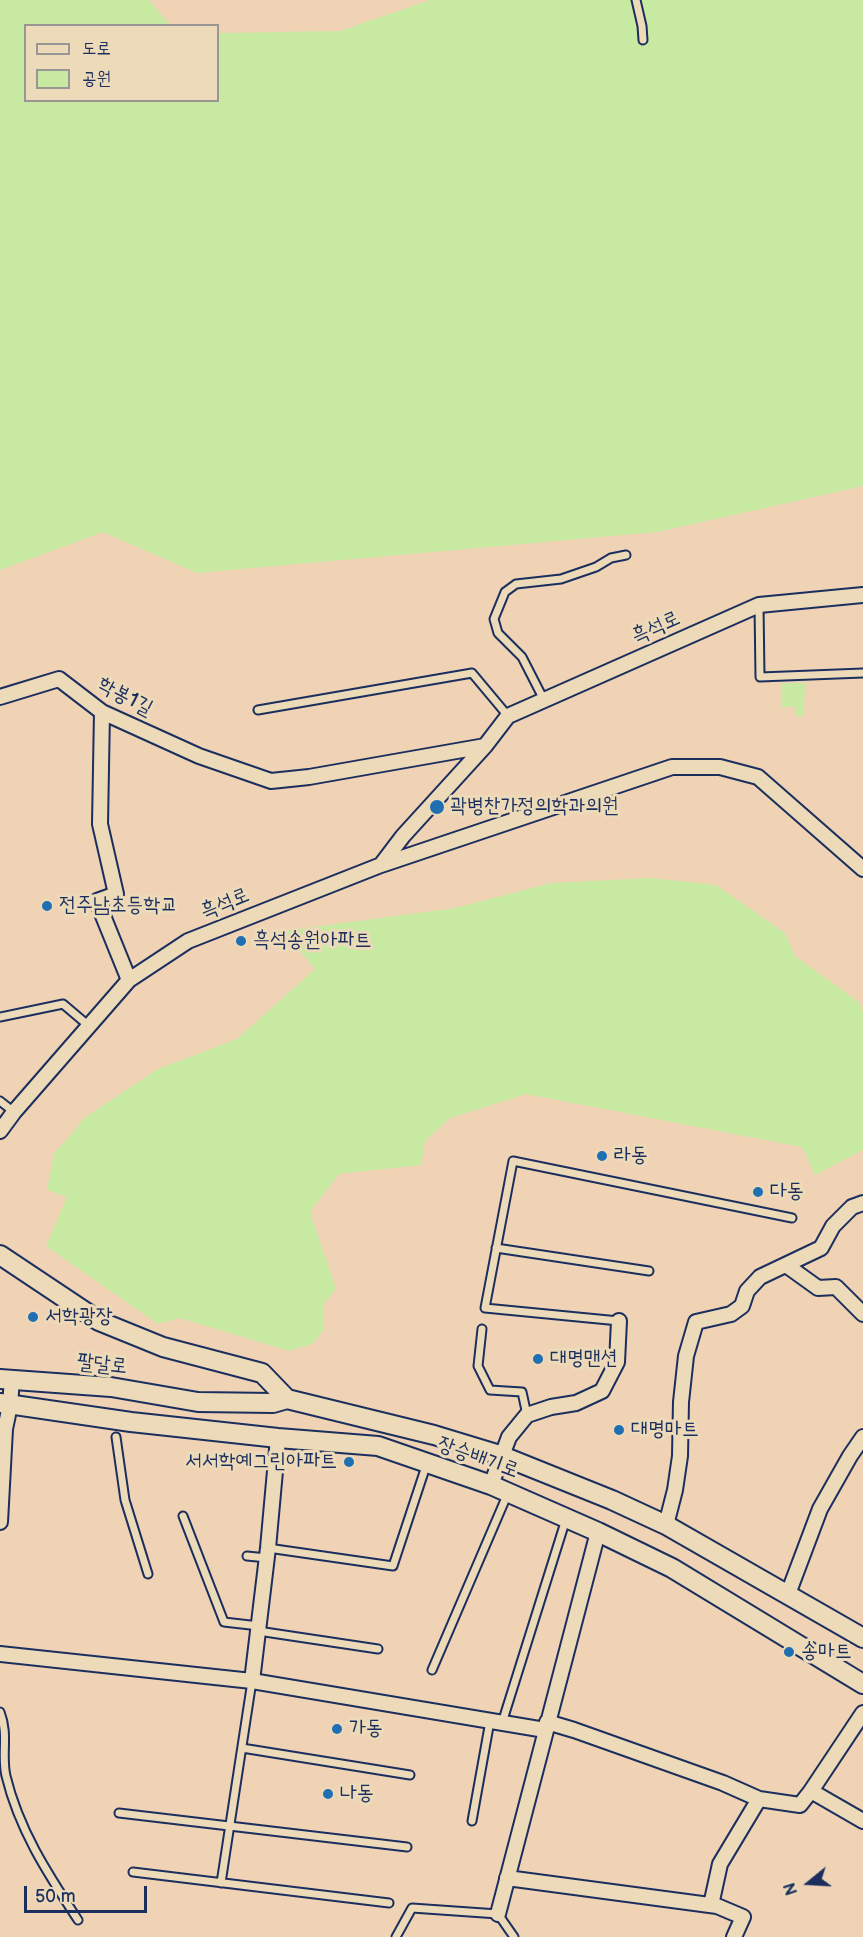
<!DOCTYPE html>
<meta charset="utf-8">
<style>
body{margin:0}
#map{position:relative;width:863px;height:1937px;overflow:hidden;background:#f0d2b5;font-family:"Balsamiq Sans","Poor Story",sans-serif}
canvas{display:block}
.legend{position:absolute;left:24px;top:24px;width:195px;height:78px;box-sizing:border-box;background:#eddab8;border:2px solid #999694;margin:0;padding:8px 10px;list-style:none;font-size:18px;color:#1b2f5e}
.legend li{display:flex;align-items:center;gap:12px;height:30px}
.legend b{width:30px;border:2px solid #999694}
.north{position:absolute;left:779px;top:1853px;width:60px;height:60px;-webkit-text-stroke:4px #eddab8;paint-order:stroke;rotate:252deg;font-size:16px;font-weight:700;line-height:24px;text-align:center;color:#1b2f5e}
.north::after{content:'';display:block;margin:auto;width:21px;height:27px;background:#1b2f5e;clip-path:polygon(50% 0,100% 100%,50% 72%,0 100%)}
.scale{position:absolute;left:24px;top:1886px;width:123px;height:27px;box-sizing:border-box;border:3px solid #1b2f5e;border-top:0;padding-left:8px;font-size:18px;line-height:21px;white-space:nowrap;color:#1b2f5e;-webkit-text-stroke:4px #eddab8;paint-order:stroke}
</style>
<div id="map">
<canvas width="863" height="1937"></canvas>
<ul class="legend">
<li><b style="height:8px;background:#eddab8"></b>도로</li>
<li><b style="height:16px;background:#c8e9a1"></b>공원</li>
</ul>
<div class="north">N</div>
<div class="scale">50 m</div>
</div>
<script>
const ctx = document.querySelector('canvas').getContext('2d');
ctx.lineJoin = 'round';
function paint(path, color) { ctx.fillStyle = color; ctx.fill(path, 'evenodd'); }
function trace(path, color, width, dash) { ctx.strokeStyle = color; ctx.lineWidth = width; ctx.lineCap = dash ? 'butt' : 'round'; ctx.setLineDash(dash || []); ctx.stroke(path); }
function label(font, color, halo, rows, align = 'center') {
  ctx.font = font + ' "Balsamiq Sans","Poor Story",sans-serif'; ctx.lineWidth = 6; ctx.setLineDash([]); ctx.textBaseline = 'middle'; ctx.strokeStyle = halo; ctx.fillStyle = color; for (const [text, x, y, turn = 0] of rows) {
    ctx.save(); ctx.translate(x, y); ctx.rotate((+turn || 0) * Math.PI / 180); ctx.textAlign = isNaN(turn) ? turn : align; if (halo) ctx.strokeText(text, 0, 0); ctx.fillText(text, 0, 0); ctx.restore();
  }
}
const green = new Path2D(`
 M0 0H149L170 25 26 26V100H218V33L340 31 430 0H863V486L657 532 197 573 103 532 0 570Z
 M782 683H805L804 716H795V707H781Z
 M650 878 716 885 785 933 795 956 860 1003 863 1012V1150L815 1175 802 1147 526 1094 450 1118 425 1141 421 1165 339 1174 310 1212 336 1289 323 1305 324 1330 312 1344 289 1351 180 1318 158 1324 46 1246 67 1197 47 1190 54 1153 70 1136 84 1118 158 1069 237 1039 315 969 283 931 455 908 551 883Z`);
const lane = new Path2D(`
 M636 0 642 26 643 40
 M759 605 760 677 863 673
 M544 700 522 657 498 633 494 619 505 592 516 584 561 579 596 567 611 558 626 555
 M258 710 472 673 508 716
 M0 1017 63 1004 89 1026
 M0 1101 14 1112
 M496 1248 649 1271
 M619 1321 485 1308 513 1161 792 1218
 M482 1329 478 1366 490 1390 522 1392 527 1415
 M116 1437 125 1500 148 1574
 M183 1516 224 1622 259 1626
 M268 1548 393 1566 427 1463
 M247 1556 267 1558
 M258 1631 378 1649
 M432 1670 508 1493
 M0 1712C9 1735 1 1754 6 1776 19 1830 48 1874 78 1920
 M502 1723 566 1519
 M242 1748 410 1775
 M119 1813 407 1847
 M472 1821 490 1721
 M133 1872 389 1903
 M221 1883 252 1681
 M396 1937 412 1908 498 1914 514 1937`);
const street = new Path2D(`
 M0 697 59 679 102 712 199 756 271 781 309 777 485 746
 M102 712 100 824 116 894 97 901 129 980
 M381 865 672 767H720L758 777 863 869
 M0 1131 14 1112 129 980 188 941 381 865 403 836 485 746 508 716 759 605 863 595
 M786 1265 818 1288 836 1287 863 1314
 M491 1485 509 1437 527 1415 551 1407 576 1403 602 1391 617 1362 619 1321
 M0 1522 5 1429 10 1405 12 1379
 M666 1525 675 1490 680 1456 681 1402 686 1356 696 1322 731 1314 742 1306 747 1291 760 1277 821 1248 833 1226 852 1207 863 1203
 M788 1594 820 1509 850 1456 863 1437
 M0 1654 252 1681 545 1730
 M252 1681 268 1548 278 1438
 M863 1713 811 1791 863 1821
 M547 1722 574 1730 723 1783 759 1799
 M507 1878 717 1906 743 1917 734 1937
 M711 1905 720 1864 759 1799 800 1805 811 1791
 M498 1914 598 1532`);
const secondary = new Path2D(`
 M0 1255 99 1321 163 1347 262 1373 287 1399
 M0 1379 111 1387 198 1402 273 1403 287 1399 434 1435 500 1455 612 1500 666 1525 863 1638
 M0 1403 131 1422 278 1438 378 1446 491 1485 598 1532 672 1568 863 1684`);
const markers = [
 [437,807,8,"#1f6fb2"],
 [47,906,6,"#1f6fb2"],
 [241,941,6,"#1f6fb2"],
 [602,1156,6,"#1f6fb2"],
 [758,1192,6,"#1f6fb2"],
 [33,1317,6,"#1f6fb2"],
 [538,1359,6,"#1f6fb2"],
 [619,1430,6,"#1f6fb2"],
 [349,1462,6,"#1f6fb2"],
 [789,1652,6,"#1f6fb2"],
 [337,1729,6,"#1f6fb2"],
 [328,1794,6,"#1f6fb2"]
];
const streetNames = [
 ["흑석로",656,628,-24],
 ["학봉1길",125,697,28],
 ["흑석로",225,904,-22],
 ["팔달로",102,1365,6],
 ["장승배기로",478,1458,20]
];
const poiNames = [
 ["곽병찬가정의학과의원",450,807],
 ["전주남초등학교",59,906],
 ["흑석송원아파트",253,941],
 ["라동",614,1156],
 ["다동",770,1192],
 ["서학광장",45,1317],
 ["대명맨션",550,1359],
 ["대명마트",631,1430],
 ["서서학예그린아파트",337,1462,"right"],
 ["송마트",801,1652],
 ["가동",349,1729],
 ["나동",340,1794]
];
paint(green, '#c8e9a1');
trace(lane, '#1b2f5e', 11);
trace(street, '#1b2f5e', 18);
trace(secondary, '#1b2f5e', 22);
trace(lane, '#eddab8', 7);
trace(street, '#eddab8', 14);
trace(secondary, '#eddab8', 18);
for (const [x, y, r, color] of markers) { const dot = new Path2D(); dot.arc(x, y, r, 0, 2 * Math.PI); ctx.fillStyle = color; ctx.fill(dot); trace(dot, '#eddab8', 2); }
label('21px', '#1b2f5e', '#eddab8', streetNames);
label('21px', '#1b2f5e', '#eddab8', poiNames, 'left');
</script>
